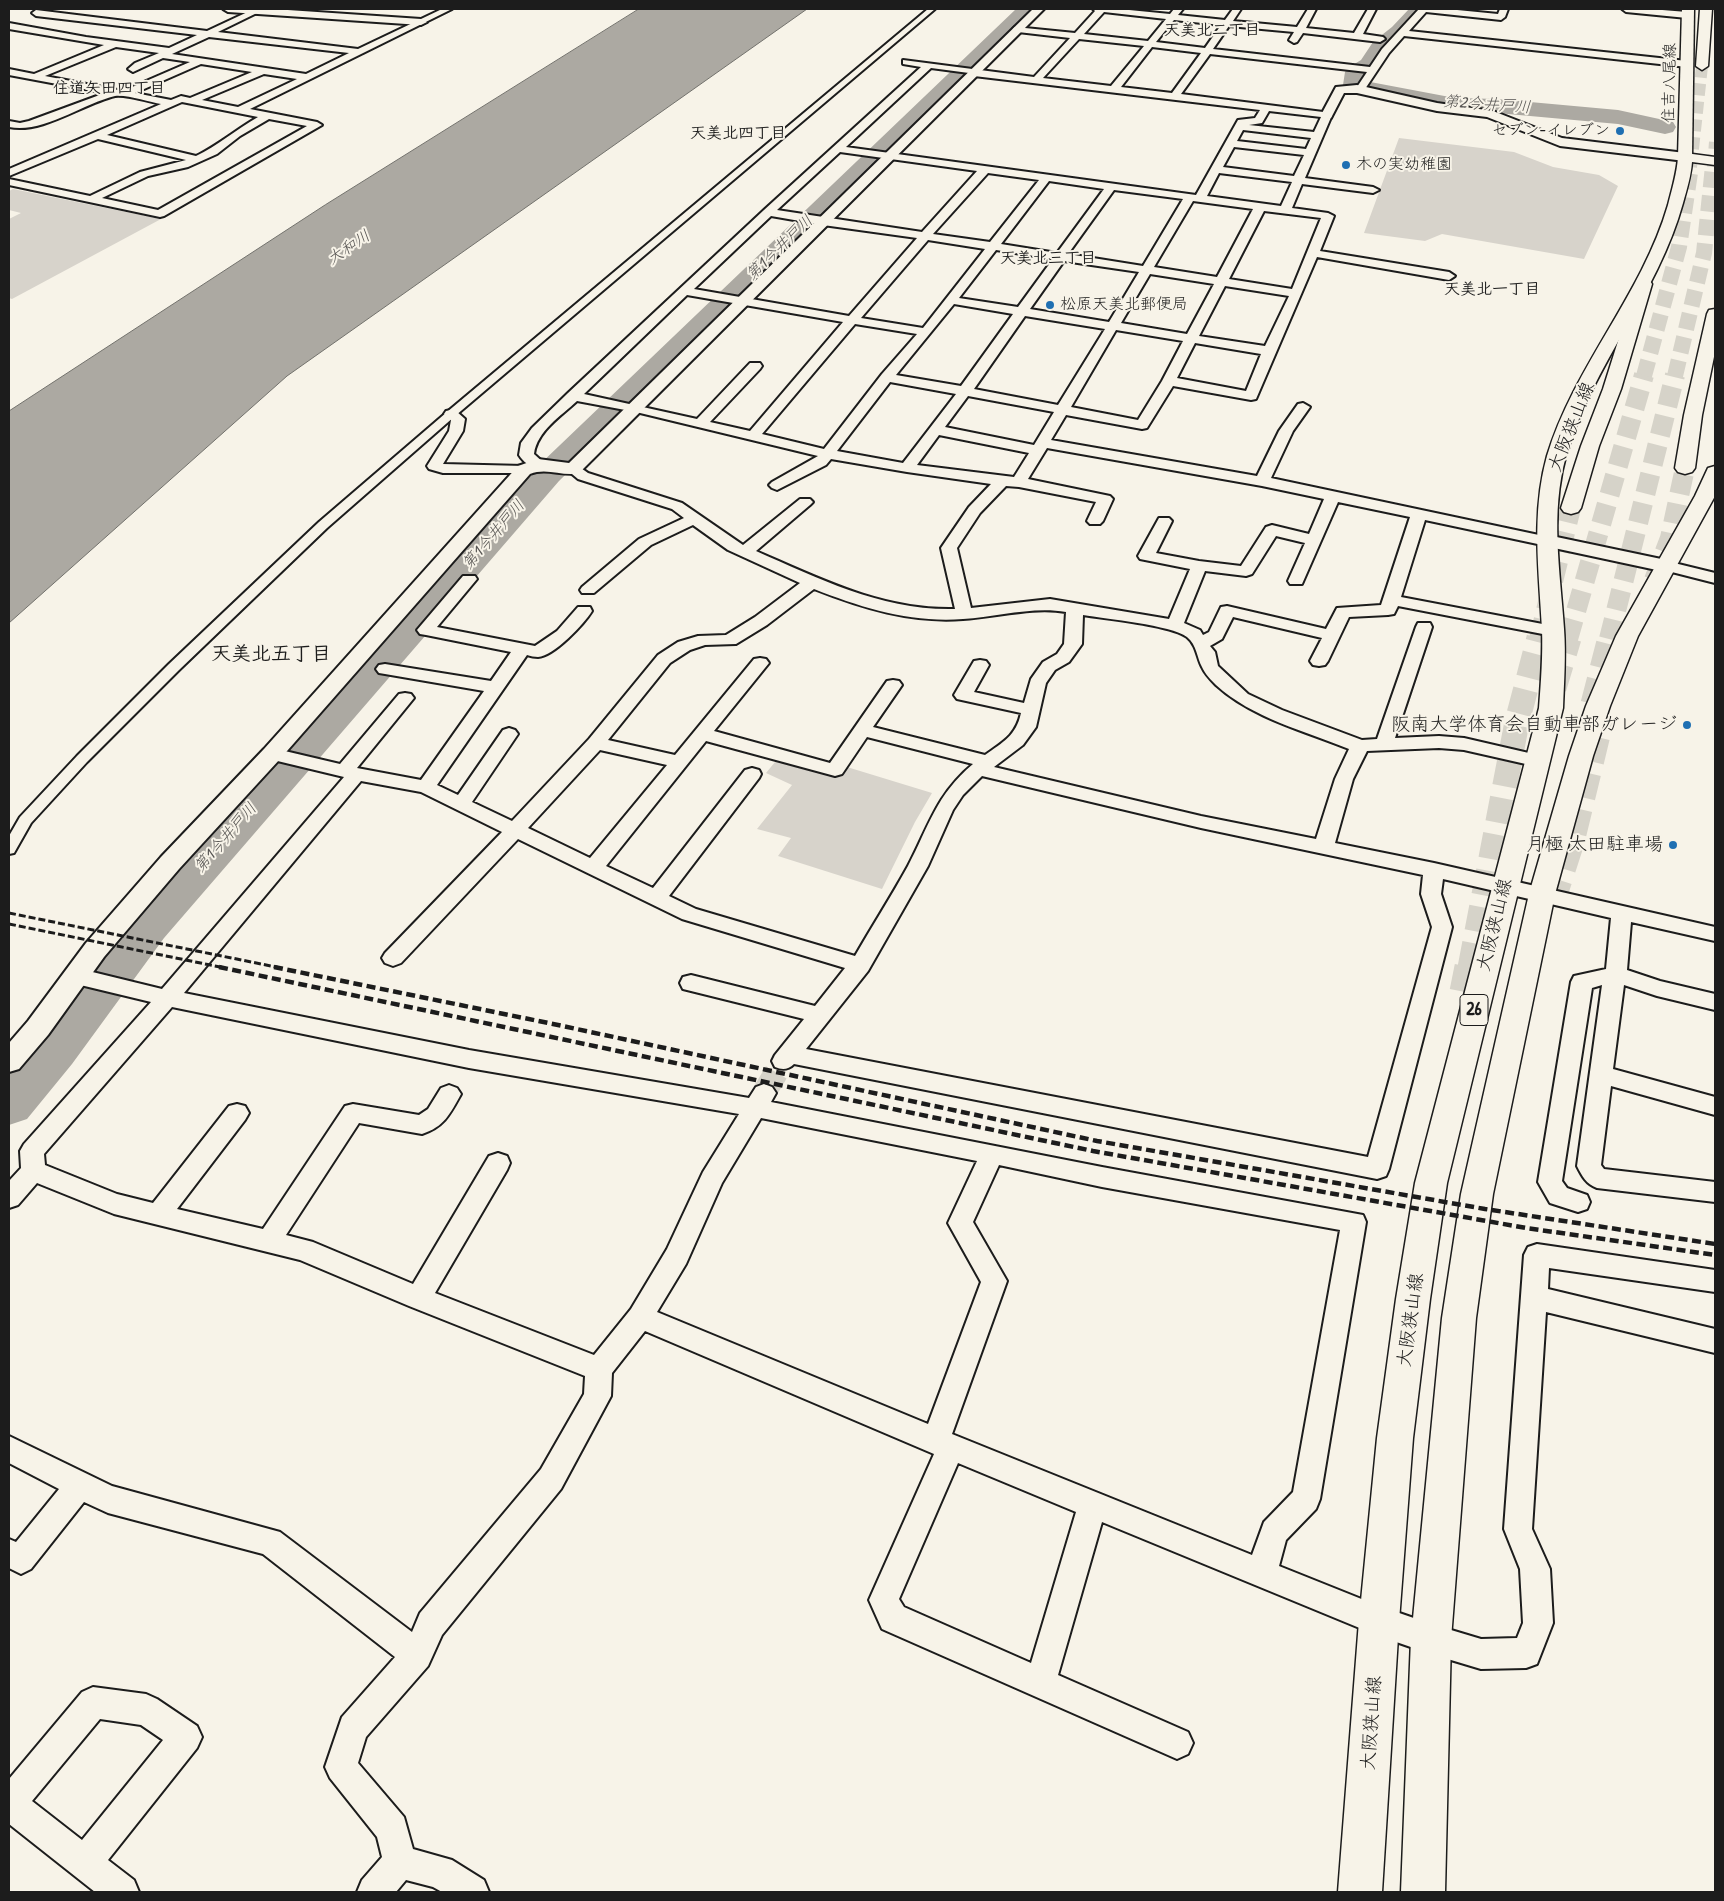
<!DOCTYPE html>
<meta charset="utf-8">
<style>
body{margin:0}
#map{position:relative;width:1724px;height:1901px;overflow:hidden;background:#f7f3e8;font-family:"Patrick Hand",sans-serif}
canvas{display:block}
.frame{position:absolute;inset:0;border:10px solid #1c1c1c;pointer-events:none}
</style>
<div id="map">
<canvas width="1724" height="1901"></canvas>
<div class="frame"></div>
</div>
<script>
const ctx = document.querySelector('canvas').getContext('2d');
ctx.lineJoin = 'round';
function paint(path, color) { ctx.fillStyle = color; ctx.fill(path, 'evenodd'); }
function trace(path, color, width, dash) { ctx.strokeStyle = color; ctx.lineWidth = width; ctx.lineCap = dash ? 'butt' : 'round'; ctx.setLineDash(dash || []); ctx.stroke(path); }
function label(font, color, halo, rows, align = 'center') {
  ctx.font = font + ' "Patrick Hand","Klee One",sans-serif'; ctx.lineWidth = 4; ctx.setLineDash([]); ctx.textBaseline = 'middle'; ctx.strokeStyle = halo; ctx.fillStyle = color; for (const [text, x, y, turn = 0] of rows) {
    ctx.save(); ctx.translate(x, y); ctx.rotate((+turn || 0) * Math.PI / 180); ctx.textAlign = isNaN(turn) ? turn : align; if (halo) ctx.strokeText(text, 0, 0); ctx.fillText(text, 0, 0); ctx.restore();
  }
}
const green = new Path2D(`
 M1399 138 1514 152 1553 167 1599 175 1618 186 1584 259 1442 234 1425 241 1364 233Z
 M13 189 161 219 12 299 9 298V219L21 213 9 210V191Z
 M780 756 847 767 932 793 915 822 882 889 778 856 791 838 757 829 792 785 766 773Z`);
const water = new Path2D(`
 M639 9H807L287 376 9 623V411L325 205Z`);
const river = new Path2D(`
 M1016 9H1037L559 481 164 938 72 1064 27 1119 9 1125V1071L38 1038 132 916 537 467Z
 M1409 9H1429C1417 25 1402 35 1389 49 1378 60 1381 66 1365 75V81L1455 98 1497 99 1618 110 1673 122 1676 127 1673 132 1665 134 1618 124 1497 113 1455 112 1346 90 1343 85 1345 72 1348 68 1361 60 1373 42 1392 27Z`);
const minorTunnel = new Path2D(`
 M764 1093 783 1061`);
const motorwayTunnelFar4 = new Path2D(`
 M1691 167 1702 66
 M1713 167 1715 142`);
const motorwayTunnelFar3 = new Path2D(`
 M1644 376 1679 247 1691 166
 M1675 376 1704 253 1713 166`);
const motorwayTunnelFar2 = new Path2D(`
 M1654 580 1670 538 1685 468
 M1539 639 1571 508
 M1568 639 1644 375
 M1609 639 1675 375`);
const motorwayTunnelFar1 = new Path2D(`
 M1554 688 1569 638
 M1593 704 1610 638
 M1552 904 1572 842 1602 718
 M1470 968 1517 722 1539 638`);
const motorwayTunnel = new Path2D(`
 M1465 992 1470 967`);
const pedestrian = new Path2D(`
 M928 9H935L455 416 327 528 179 670 87 762 31 823 14 853 9 854V836L20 817 77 756 169 664 319 522 447 412Z`);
const minor = new Path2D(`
 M254 9H265L218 32 358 49 442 9H452L250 109 317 122 322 125 164 216 160 217 9 185V179L90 196 140 172 186 160 98 139 9 176V169L161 104C150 102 125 94 115 96 82 104 43 134 9 127V121L20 123 29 121 105 93 9 75V69L34 74 104 45 9 29V23L86 37 169 48 197 35 36 16 32 13 36 10 207 31ZM209 37 349 53 306 74 172 54ZM116 47 159 53 135 63 128 69 133 72 163 58 190 62 123 91 45 76ZM201 64 252 72 190 98 181 96 171 100 135 93ZM264 74 297 79 238 107 202 100ZM182 102 258 117C237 129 217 146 196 156L107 135ZM269 119 307 126 158 210 102 198 148 176 188 167 217 154 240 136Z
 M1093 9H1119L1170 14 1174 9H1183L1178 15 1225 20 1233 9H1241L1233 21 1297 27 1308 9H1316L1306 28 1354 33 1368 9H1376L1363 34 1383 37 1385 39 1380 42 1303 33 1297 42 1294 43 1289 40 1294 32 1229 26 1213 49 1370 67 1382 49 1419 9H1447L1498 14 1500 9H1508L1505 17 1501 20 1426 12 1409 31 1687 61 1692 64 1687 67 1404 36 1389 53 1363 92 1360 93 1355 90 1367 72 1210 54 1181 94 1331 113 1332 115 1305 178 1373 187 1379 190 1373 193 1302 184 1292 208 1328 213 1334 216 1320 251 1449 272 1455 276 1449 280 1317 257 1256 399 1251 400 1173 386 1147 428 1142 429 1066 415 1051 440 1257 476 1279 431 1298 404 1303 403 1310 407 1293 431 1271 478 1553 538 1555 541 1553 544 1547 546 1425 520 1401 597 1553 626 1559 627 1562 631 1559 635 1553 636 1398 606 1394 614 1388 615 1349 617 1328 661 1325 665 1319 666 1313 665 1310 661 1322 638 1233 617 1222 639 1210 646 1215 652 1218 666 1248 694 1282 710 1362 740 1377 739 1416 627 1418 623H1430L1432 627 1395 738 1439 736 1464 738 1546 757 1548 761 1546 765 1539 767 1464 750 1439 748 1367 751 1353 779 1335 843 1434 863 1715 927V941L1631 922 1627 970 1660 981 1715 994V1010L1657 996 1624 985 1613 1069 1715 1097V1115L1611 1086 1601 1165 1604 1169 1715 1182V1202L1597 1188C1586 1184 1582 1176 1577 1166L1602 985 1592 988 1562 1181 1567 1188 1587 1195 1590 1202 1587 1209 1578 1212 1550 1203 1538 1182 1571 982 1574 976 1606 969 1611 918 1443 879 1441 894 1452 927 1389 1169 1386 1176 1377 1179 794 1064C788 1070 782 1070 775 1067L772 1061 775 1055 804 1019 683 989 680 983 683 977 691 975 815 1006 845 968 682 919 518 839 401 963 393 966 385 963 382 958 385 953 502 832 421 792 361 781 184 993 469 1050 749 1098 756 1087 764 1084 772 1087 776 1093 771 1102 1102 1167 1363 1215 1366 1222 1320 1499 1316 1509 1286 1540 1279 1566 1379 1606 1431 1624 1481 1639 1517 1638 1523 1623 1520 1569 1504 1529 1524 1255 1528 1247 1537 1244 1715 1270V1292L1549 1268 1548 1289 1715 1329V1353L1546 1312 1532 1529 1550 1569 1553 1623 1537 1664 1526 1668 1481 1669 1431 1654 1379 1636 1102 1522 1058 1675 1188 1732 1193 1743 1188 1754 1177 1759 882 1629 869 1600 934 1454 645 1331 612 1373 611 1396 561 1489 442 1635 428 1666 366 1737 358 1763 404 1817 413 1849 452 1860 484 1880 489 1892H442L433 1887 406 1880 396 1892H357L362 1880 382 1857 377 1837 330 1778 325 1767 342 1717 395 1657 263 1554 108 1513 84 1502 31 1569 21 1574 9 1568V1539L16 1542 59 1489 9 1463V1436L112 1486 280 1532 412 1632 420 1613 541 1469 584 1394 585 1376 409 1306 300 1260 114 1214 37 1183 18 1205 9 1208V1181L21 1168 20 1151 24 1144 151 1002 68 982 65 976 68 970 76 968 162 989 344 777 265 758 263 754 265 750 272 748 340 764 399 694 405 693 411 694 414 698 357 768 421 780 484 691 385 674 379 673 376 669 379 665 385 664 491 681 511 652 426 635 420 634 417 630 463 576H475L477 579 437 627 535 646 557 631 578 607H590L592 611C584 624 554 656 538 657 535 657 530 656 527 655L437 785 458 795 503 730 509 728 515 730 518 734 472 802 512 821 589 739 658 655 678 642 698 636 726 635 755 617 800 583 728 550 693 525 651 545 594 593H582L580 590 582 587 639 539 684 518 672 509 578 479 566 469 568 466H578L588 473 682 503 743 545 800 499H810L813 502 810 505 756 551C820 579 883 611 955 609L941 548 969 507 991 484 907 472 831 459 826 465 777 490 772 488 769 485 772 482 818 456 636 412 577 401C561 416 537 431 534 454L545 464 543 467C533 470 524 463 519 455L521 443 532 428 568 393 764 210 921 67 903 64V60L1034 77 1070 38 1018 32 1013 29 1015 27 1075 33 1095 11ZM1104 12 1166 19 1148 41 1084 34ZM1174 20 1221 25 1205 48 1156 42ZM1079 39 1144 46 1111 86 1043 78ZM1152 47 1201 53 1172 93 1121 87ZM931 68 969 73 974 76 1260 110 1255 118 1238 120 1196 195 846 147ZM1269 111 1321 117 1314 132 1249 125 1262 123ZM1243 130 1311 138 1306 149 1237 141ZM1234 147 1304 155 1294 176 1223 167ZM840 152 977 171 922 232 777 210ZM988 173 1039 180 990 242 933 234ZM1219 173 1292 182 1281 206 1207 196ZM1049 181 1104 189 1057 253 1001 244ZM1114 190 1183 199 1143 266 1068 254ZM1193 201 1253 209 1217 277 1154 267ZM1264 211 1321 218 1292 289 1229 279ZM771 216 823 225 917 238 849 316 694 289ZM928 240 985 249 923 328 861 318ZM996 250 1053 259 1018 307 959 298ZM1064 261 1139 272 1109 322 1030 309ZM1150 274 1214 284 1187 334 1121 323ZM1225 286 1289 296 1265 346 1199 336ZM687 295 843 322 750 431 710 422 760 369 762 366 760 363H750L697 419 584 394ZM954 304 1013 314 961 386 896 375ZM1025 316 1105 329 1058 405 974 389ZM855 324 917 334 882 374 824 449 762 434ZM1116 330 1183 341 1162 381 1138 420 1071 407ZM1195 343 1261 354 1246 391 1177 378ZM890 382 956 394 903 463 837 451ZM968 396 1054 412 1034 445 945 427ZM939 435 1029 453 1014 477 917 465ZM1047 448 1262 486 1324 499 1309 534 1272 525 1266 527 1241 566 1199 561 1156 553 1172 521 1169 518H1159L1138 556 1140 559 1190 569 1169 619 1050 599 971 608 957 548 980 513 1006 486 1019 487 1096 502 1087 521 1090 524H1100L1103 521 1113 499 1110 496 1028 479ZM1338 502 1410 517 1381 605 1337 608 1326 629 1227 606 1221 607 1209 632 1203 635 1200 630 1184 623 1205 571 1246 576 1252 574 1276 536 1305 543 1288 581 1290 584H1302ZM814 589C862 608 911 623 963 619 997 617 1033 606 1066 612L1064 644 1057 654 1043 662 1031 679 1024 703 974 692 989 665 986 661 980 660 974 661 954 695 957 699 1021 713C1016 736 1003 742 985 755L873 727 902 685 899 681 893 680 887 681 830 763 714 731 769 663 766 659 760 658 754 659 675 755 608 740 670 663 690 650 705 645 736 644 767 625ZM1083 615C1106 619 1171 625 1187 637 1197 645 1197 658 1202 667 1205 674 1211 680 1216 685 1252 718 1305 731 1349 749L1335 779 1316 839 1201 816 994 767 1023 745 1036 727 1046 683 1055 670 1069 662 1082 644ZM867 737 973 764C936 795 929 826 908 866 891 897 872 926 855 956L696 909 669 896 759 778 761 774 759 770 752 768 745 770 653 888 606 866 706 741 835 776 842 774ZM600 750 667 765 590 858 528 828ZM982 776 1201 828 1423 875 1421 894 1432 927 1368 1157 806 1049 868 971 928 866 953 810 963 795ZM172 1007 469 1068 739 1114 703 1172 667 1249 631 1309 594 1355 435 1293 507 1170 510 1163 507 1156 498 1153 489 1156 413 1284 313 1242 286 1235 359 1123 422 1134C444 1127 450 1114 461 1094L457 1088 449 1085 441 1088 428 1109 419 1115 353 1104 345 1106 263 1229 177 1209 245 1120 249 1113 245 1106 237 1104 229 1106 153 1203 117 1194 45 1165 44 1154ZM761 1118 977 1161 948 1223 981 1282 928 1424 657 1312 686 1264 722 1183ZM999 1165 1102 1187 1340 1230 1293 1492 1264 1522 1252 1555 952 1434 1007 1281 973 1222ZM958 1463 1076 1512 1031 1663 904 1607 899 1599Z
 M1622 9H1650L1687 12 1691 15 1687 18 1626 12Z
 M451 410 456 411 465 419 463 431 443 464 524 466 529 467 531 470 529 473H443L429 469 427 466 449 431 451 420 444 414 446 411Z
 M1666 561 1715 573V583L1660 569 1658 566 1660 563Z
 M93 1687 146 1694 157 1699 197 1726 202 1737 197 1748 108 1860 134 1880 139 1892H95L9 1824V1779L82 1692ZM100 1719 141 1725 163 1740 82 1840 32 1801Z`);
const tertiary = new Path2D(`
 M223 9H273L421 19 427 22 421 25 228 12Z
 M1033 9H1044L579 473C563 477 547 467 530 474L280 759 179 869 104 957 48 1035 19 1069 9 1072V1043L28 1021 86 943 161 857 264 749 518 466 538 459 569 463Z
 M1357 85 1437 103 1493 111 1562 138 1685 153 1692 157 1685 161 1560 146 1487 117 1437 111 1357 93H1344L1331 118H1323L1321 115 1336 87Z
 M1547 535 1666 560 1673 562 1676 566 1673 570 1666 572 1540 545 1537 541 1540 537Z`);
const secondary = new Path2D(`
 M1682 9H1694L1692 157 1685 161 1678 157Z`);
const primary = new Path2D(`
 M1685 153 1715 157V165L1692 162C1691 176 1687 189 1683 203 1658 294 1592 365 1566 456 1550 513 1560 571 1564 629 1566 655 1564 682 1563 708L1447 1183 1430 1299 1413 1438 1399 1621 1382 1892H1338L1359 1621 1377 1438 1396 1299 1415 1183 1539 708C1541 682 1543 655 1542 629 1539 571 1531 513 1547 456 1574 366 1642 295 1668 205 1672 189 1677 173 1678 157Z
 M1715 466V496L1638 636 1610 706 1593 756 1555 894 1493 1194 1476 1318 1451 1639 1445 1892H1401L1411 1639 1442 1318 1461 1194 1529 894 1569 756 1586 706 1616 636 1695 496 1708 468Z`);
const motorway = new Path2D(`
 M1700 9H1712L1708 66 1702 70 1696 66Z
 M1644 279 1650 281 1652 284 1621 389 1599 446 1581 508 1578 512 1571 514 1564 512 1561 508 1581 446 1603 389 1636 284 1638 281Z
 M1715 309V352L1702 415 1695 468 1692 472 1685 474 1678 472 1675 468 1684 415 1707 314 1709 310Z`);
const railFar1 = new Path2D(`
 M9 913 281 968
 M9 924 225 968`);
const rail = new Path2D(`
 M219 967 1093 1151 1526 1228 1715 1255
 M274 967 558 1025 1097 1141 1485 1209 1715 1244`);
const markers = [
 [1620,131,5,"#1f6fb2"],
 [1346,165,5,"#1f6fb2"],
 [1050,305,5,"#1f6fb2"],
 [1687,725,5,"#1f6fb2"],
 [1673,845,5,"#1f6fb2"]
];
const farNeighbourhoodnames = [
 ["天美北二丁目",1212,31],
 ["住道矢田四丁目",109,89],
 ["天美北四丁目",738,134],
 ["天美北三丁目",1048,259],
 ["天美北一丁目",1492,290]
];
const farStreetnames = [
 ["住吉八尾線",1670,83,-89]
];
const farWaternames = [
 ["第2今井戸川",1487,105,4],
 ["大和川",349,248,-34],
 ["第1今井戸川",780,248,-44],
 ["第1今井戸川",494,535,-49],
 ["第1今井戸川",226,838,-49]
];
const farPoinames = [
 ["セブン-イレブン",1610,131,"right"],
 ["木の実幼稚園",1356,165],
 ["松原天美北郵便局",1060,305]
];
const shields = [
 [1474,1010,28]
];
const shieldNames = [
 ["26",1474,1010]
];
const streetNames = [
 ["大阪狭山線",1572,427,-68],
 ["大阪狭山線",1495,925,-76],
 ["大阪狭山線",1411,1320,-82],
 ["大阪狭山線",1372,1723,-86]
];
const poiNames = [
 ["阪南大学体育会自動車部ガレージ",1677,725],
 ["月極 太田駐車場",1663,845]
];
const neighbourhoodNames = [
 ["天美北五丁目",271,655]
];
paint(green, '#d7d3cb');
paint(water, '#aca9a2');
trace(water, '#72716c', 1);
paint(river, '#aca9a2');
trace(minorTunnel, '#d6d3c9', 24, [24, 12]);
trace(motorwayTunnelFar4, '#d6d3c9', 12, [12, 6]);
trace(motorwayTunnelFar3, '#d6d3c9', 16, [16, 8]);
trace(motorwayTunnelFar2, '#d6d3c9', 20, [20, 10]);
trace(motorwayTunnelFar1, '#d6d3c9', 25, [25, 12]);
trace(motorwayTunnel, '#d6d3c9', 31, [31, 16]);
trace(pedestrian, '#1c1c1c', 4);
trace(minor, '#1c1c1c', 4);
trace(tertiary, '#1c1c1c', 4);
trace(secondary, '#1c1c1c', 3);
trace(primary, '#1c1c1c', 3);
trace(motorway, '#1c1c1c', 3);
paint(pedestrian, '#f7f3e8');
paint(minor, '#f7f3e8');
paint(tertiary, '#f7f3e8');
paint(secondary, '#f7f3e8');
paint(primary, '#f7f3e8');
paint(motorway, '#f7f3e8');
trace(railFar1, '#1c1c1c', 3, [7, 3]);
trace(rail, '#1c1c1c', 4.5, [9, 4.5]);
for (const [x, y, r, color] of markers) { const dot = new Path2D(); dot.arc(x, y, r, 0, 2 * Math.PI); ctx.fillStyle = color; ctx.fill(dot); trace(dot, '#f7f3e8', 2); }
label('bold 16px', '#1c1c1c', '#f7f3e8', farNeighbourhoodnames);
label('16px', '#1c1c1c', '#f7f3e8', farStreetnames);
label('italic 16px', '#565452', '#f7f3e8', farWaternames);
label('16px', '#1c1c1c', '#f7f3e8', farPoinames, 'left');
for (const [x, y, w] of shields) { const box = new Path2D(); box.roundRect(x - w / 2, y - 15.5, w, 31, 4); ctx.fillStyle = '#f7f3e8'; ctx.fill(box); trace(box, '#1c1c1c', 1); }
label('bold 18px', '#1c1c1c', null, shieldNames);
label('19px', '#1c1c1c', '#f7f3e8', streetNames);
label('19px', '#1c1c1c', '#f7f3e8', poiNames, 'right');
label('bold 20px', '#1c1c1c', '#f7f3e8', neighbourhoodNames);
</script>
